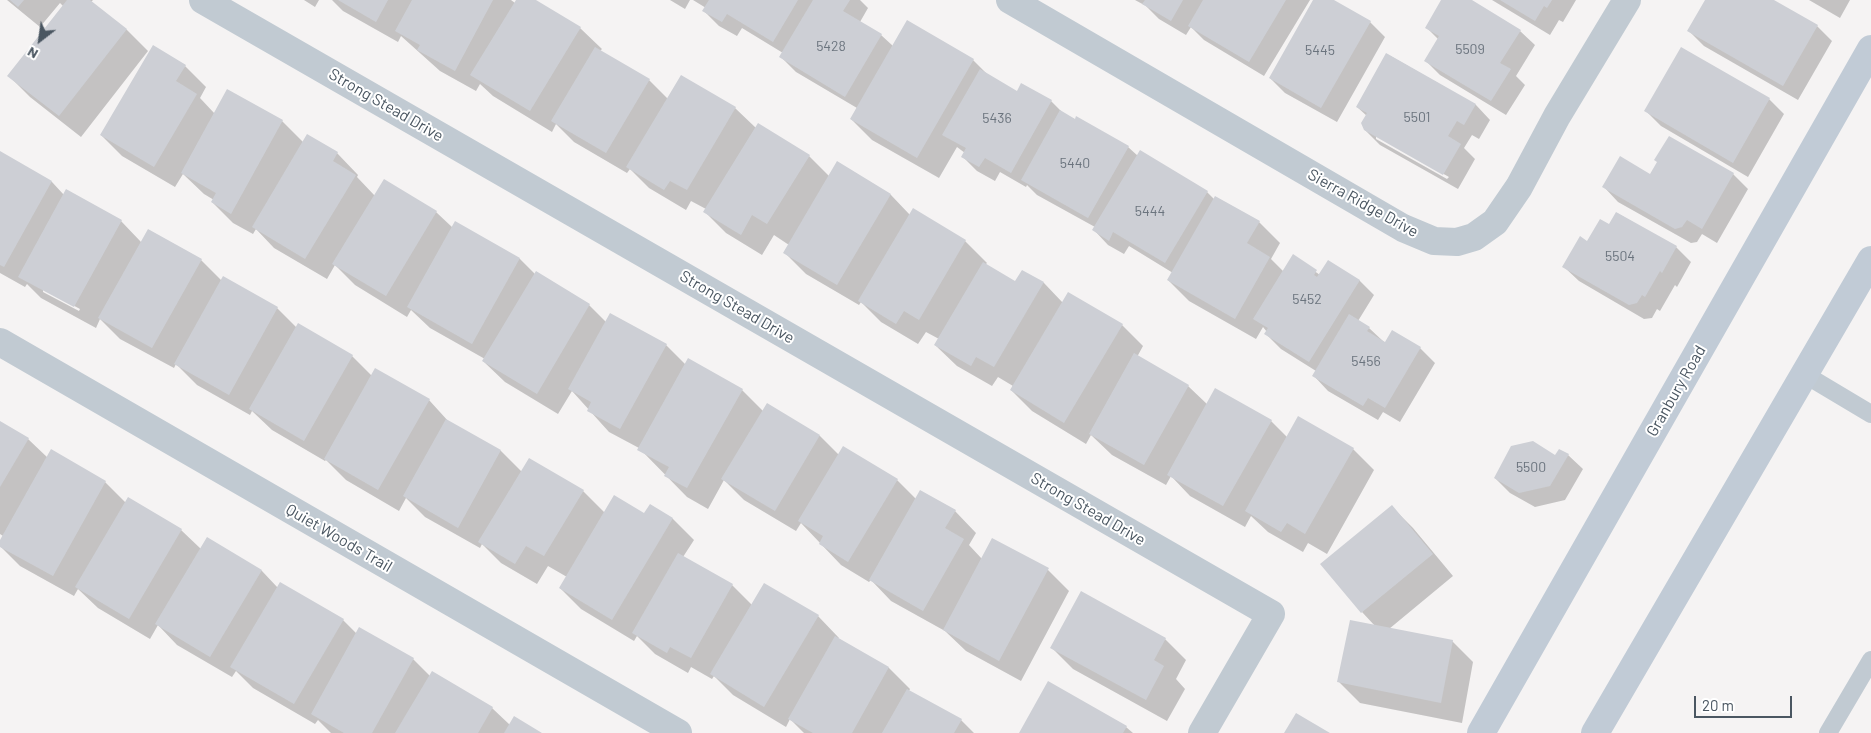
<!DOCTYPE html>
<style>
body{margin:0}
#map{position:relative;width:1871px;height:733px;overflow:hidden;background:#f5f3f3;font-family:Barlow,sans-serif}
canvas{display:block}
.north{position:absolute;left:15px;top:15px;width:50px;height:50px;-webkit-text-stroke:4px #fff;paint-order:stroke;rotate:210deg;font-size:14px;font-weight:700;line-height:20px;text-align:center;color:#4a5661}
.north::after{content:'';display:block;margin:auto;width:18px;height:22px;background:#4a5661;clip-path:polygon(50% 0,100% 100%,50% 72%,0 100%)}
.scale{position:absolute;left:1694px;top:696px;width:98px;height:22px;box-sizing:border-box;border:2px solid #4a5661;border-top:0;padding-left:6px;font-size:15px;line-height:18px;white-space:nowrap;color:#4a5661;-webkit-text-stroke:4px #fff;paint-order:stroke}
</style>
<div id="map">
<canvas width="1871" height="733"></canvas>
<div class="north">N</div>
<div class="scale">20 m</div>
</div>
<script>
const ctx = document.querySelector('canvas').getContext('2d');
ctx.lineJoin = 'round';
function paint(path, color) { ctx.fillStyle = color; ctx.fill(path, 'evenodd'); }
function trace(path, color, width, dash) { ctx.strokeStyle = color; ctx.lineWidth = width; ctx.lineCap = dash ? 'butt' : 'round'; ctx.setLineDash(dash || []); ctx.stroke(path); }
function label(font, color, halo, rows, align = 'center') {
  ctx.font = font + ' Barlow,sans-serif'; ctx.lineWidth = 4; ctx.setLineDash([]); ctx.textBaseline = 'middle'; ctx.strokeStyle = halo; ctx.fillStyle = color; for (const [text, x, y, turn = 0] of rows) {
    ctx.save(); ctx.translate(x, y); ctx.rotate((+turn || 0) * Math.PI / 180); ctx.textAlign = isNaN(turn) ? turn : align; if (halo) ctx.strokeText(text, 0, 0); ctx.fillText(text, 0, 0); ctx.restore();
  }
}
const shadow = new Path2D(`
 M7 0H93L91 2 127 30 148 51 81 137 30 97 9 76 64 7 60 3 40 27Z
 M304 0H319L315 7Z
 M332 0H511L515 3 517 0H534L580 28 602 49 600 51 649 80 668 99 735 108 756 128 809 156 830 177 837 163 891 195 910 215 913 210 965 241 987 263 985 265 1016 283 1022 271 1044 283 1063 303 1122 325 1143 346 1137 357 1188 386 1208 405 1271 421 1288 438 1353 449 1374 470 1327 554 1308 543 1303 552 1268 532 1251 516 1245 527 1190 496 1171 476 1166 485 1112 455 1091 435 1086 444 1032 411 1011 390 1013 386 998 377 992 386 957 366 935 345 939 339 926 332 918 344 881 322 861 302 859 305 806 274 784 252 789 245 774 235 762 255 726 233 705 212 706 209 691 201 686 210 649 188 630 169 627 173 574 142 556 124 552 132 493 96 480 84 476 91 440 71 401 36 398 42 343 11Z
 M670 0H690L685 9Z
 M693 0H860L868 8 860 22 881 35 893 46 973 60 989 76 1017 92 1022 84 1051 101 1063 113 1128 147 1138 156 1207 192 1214 199 1259 222 1280 243 1271 259 1284 272 1293 256 1320 275 1359 280 1374 295 1358 321 1369 328 1384 342 1420 348 1435 363 1400 422 1383 412 1378 420 1328 391 1314 376 1316 371 1281 349 1266 334 1267 332 1263 327 1256 339 1189 301 1168 280 1173 273 1129 246 1124 254 1108 245 1094 230 1095 227 1037 195 1027 185 1026 187 1000 172 995 181 977 171 962 156 965 153 957 147 939 178 872 140 851 119 857 108 796 72 781 57 783 53 742 28 737 36 719 26 704 11 706 8Z
 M1135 0H1310L1264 76 1204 40 1191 27 1186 35 1159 19 1146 6Z
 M1315 0H1331L1370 22 1385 37 1337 122 1285 93 1270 78Z
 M1443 0H1469L1520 31 1535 45 1516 76 1525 85 1506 115 1440 75 1426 61 1439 40 1426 27Z
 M1492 0H1576L1563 22 1559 20 1550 35Z
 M1707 0H1772L1817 26 1832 41 1798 100 1704 46 1689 31Z
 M1809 0H1850L1840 18Z
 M1387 54 1476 105 1490 120 1479 139 1472 135 1464 148 1475 159 1458 189 1380 145 1365 130 1367 116 1357 107ZM1376 136 1449 177 1447 179 1376 139Z
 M185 66 206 87 200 98 215 114 228 91 282 121 304 143 337 153 358 175 357 177 375 196 436 212 453 228 456 223 520 259 535 274 589 305 606 322 666 345 686 365 742 390 763 411 820 436 839 455 897 480 916 499 955 511 976 533 969 545 982 559 1048 570 1069 591 1021 681 966 651 945 631 891 601 871 580 869 582 841 565 801 523 796 531 744 500 724 480 708 509 687 497 639 448 609 432 572 391 558 414 505 382 483 361 485 359 430 328 411 310 407 317 355 285 335 265 327 279 274 248 256 229 253 234 233 223 212 202 214 200 204 194 183 174 175 187 122 156 101 135Z
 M1769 99 1784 114 1748 177 1661 126 1646 111Z
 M0 153 52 182 64 195 121 221 141 242 201 260 222 281 277 308 297 328 352 356 372 376 429 400 449 422 501 451 522 472 583 491 605 513 644 515 650 505 673 519 694 540 683 557 732 585 752 605 818 616 839 638 838 639 889 668 910 689 909 691 961 720 974 733H804L790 719 786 727 733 695 714 676 712 679 691 667 688 673 655 654 637 636 634 641 581 609 560 588 567 577 548 566 537 584 501 563 482 544 480 548 425 517 406 498 399 511 346 480 326 460 325 461 272 430 252 411 250 415 197 385 176 364 174 368 120 339 100 319 96 328 41 298 27 284 25 287 0 273ZM43 289 80 309 79 311 43 292Z
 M1733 174 1748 189 1717 243 1702 234 1697 242 1691 243 1618 202 1604 187 1651 176Z
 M1617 213 1676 247 1691 262 1677 287 1675 285 1660 311 1657 309 1652 318 1644 319 1579 281 1564 267 1588 243 1609 226Z
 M0 422 28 439 48 458 105 482 126 503 181 530 201 549 207 539 262 571 278 588 343 620 357 634 413 659 430 676 492 708 510 725 540 733H331L318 720 315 724 253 688 236 671 232 677 177 645 158 625 150 639 98 608 78 589 74 596 20 566 0 546V542L3 536 0 534Z
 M1568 455 1583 469 1565 500 1535 507 1510 493 1495 478 1555 457Z
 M1392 507 1413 528 1453 576 1389 629 1452 641 1473 662 1462 723 1360 703 1339 682 1375 626 1362 612Z
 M1165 639 1186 660 1176 679 1185 689 1167 721 1073 669 1052 648Z
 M1126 727 1133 733H1020Z`);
const building = new Path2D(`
 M10 0H24L18 7Z
 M67 0H90L127 29 59 116 7 76Z
 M338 0H388L376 22Z
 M412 0H493L455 71 417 50 420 45 395 31Z
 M516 0H536L581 27 530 111 470 75Z
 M709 0H798L773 42 727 14 722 22 702 11Z
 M813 0H850L843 11 882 34 845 97 779 57Z
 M1145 0H1183L1171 21 1142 4Z
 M1203 0H1286L1249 62 1188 26Z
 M1313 0H1334L1371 21 1321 108 1269 78Z
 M1441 0H1472L1521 30 1500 63 1511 69 1491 101 1424 61 1439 36 1425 28Z
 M1500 0H1552L1547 8 1544 6 1535 21Z
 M1705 0H1774L1818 25 1783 86 1687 31Z
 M907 20 974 59 917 158 850 119Z
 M153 45 186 65 176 81 197 94 154 167 100 135Z
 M595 47 650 79 606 153 551 121Z
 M1681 47 1770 98 1733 163 1644 111Z
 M1386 53 1476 104 1464 125 1457 121 1448 136 1461 144 1443 175 1364 130 1361 123 1367 113 1356 107Z
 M980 69 1017 91 1021 83 1052 100 1011 173 985 158 979 167 961 157 966 148 942 135Z
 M681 75 736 107 687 190 670 181 664 190 626 167Z
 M227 89 283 120 231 214 211 202 216 193 181 173Z
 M1060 110 1075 119 1076 116 1129 146 1088 218 1021 180Z
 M758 123 810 155 767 224 752 215 741 235 703 212Z
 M307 134 338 152 333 161 356 175 305 259 252 227Z
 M1669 136 1734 173 1702 229 1687 220 1682 227 1675 229 1602 187 1620 156 1650 174 1657 162 1654 160Z
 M1140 150 1208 191 1165 263 1113 232 1109 241 1092 230Z
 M0 151 52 181 4 267 0 265Z
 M837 161 891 194 837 285 783 253Z
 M384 179 437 211 386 296 332 264Z
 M66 189 122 220 74 307 18 277Z
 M1215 196 1260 221 1247 243 1270 257 1235 319 1167 280Z
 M913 208 966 240 919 320 904 311 896 324 858 301Z
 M1616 212 1677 246 1662 273 1660 271 1645 297 1642 295 1637 303 1629 305 1562 267 1580 236 1587 241 1600 219 1609 224Z
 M455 221 520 258 472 344 407 307Z
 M148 229 202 259 152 348 98 318Z
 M1293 254 1317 270 1314 275 1317 277 1328 260 1360 280 1309 362 1264 334 1268 328 1253 319Z
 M983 262 1015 281 1022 270 1044 282 994 367 976 357 971 366 934 345Z
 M536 271 590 304 537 394 482 361Z
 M223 276 278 307 229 395 174 364Z
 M1068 292 1123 324 1064 423 1010 390Z
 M610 313 667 344 620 429 587 411 591 402 568 389Z
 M1349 314 1370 327 1367 331 1385 342 1392 330 1421 347 1385 408 1368 398 1363 406 1312 376Z
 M298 323 353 355 304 441 249 409Z
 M1134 353 1189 385 1144 465 1089 434Z
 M688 358 743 389 687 488 664 476 669 467 637 450Z
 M375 368 430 399 378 490 324 459Z
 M1215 388 1272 420 1223 506 1167 475Z
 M767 403 820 435 775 511 721 479Z
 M1298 416 1354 448 1305 534 1287 523 1281 532 1245 511Z
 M446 419 501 450 458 528 403 496Z
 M0 421 29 438 0 487Z
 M1533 441 1555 455 1559 449 1569 454 1550 486 1519 493 1494 478 1511 446Z
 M843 446 898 479 848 562 819 544 823 536 798 521Z
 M51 449 106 481 53 576 0 547V540Z
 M529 458 584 490 544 556 526 546 515 564 478 542Z
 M920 490 956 510 945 528 964 539 923 611 869 580Z
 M614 495 644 513 650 504 673 518 612 620 559 588Z
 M128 497 182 529 129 619 75 587Z
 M1392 505 1433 554 1361 613 1320 564Z
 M207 537 262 570 210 657 155 624Z
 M992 538 1049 568 999 661 943 630Z
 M678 553 733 584 691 658 670 647 667 653 632 633Z
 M280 582 344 619 294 704 230 667Z
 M764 583 819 615 764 707 710 674Z
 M1081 591 1166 638 1154 660 1164 666 1146 700 1050 648Z
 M1350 620 1453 640 1441 703 1337 682Z
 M359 627 414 658 372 733H344L311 714Z
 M835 636 889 667 852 733H813L788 719Z
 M432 671 493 707 478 733H395Z
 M1048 681 1127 726 1123 733H1019Z
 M907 689 962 719 954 733H882Z
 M1296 713 1330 733H1284Z
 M514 716 542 733H504Z`);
const service = new Path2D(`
 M1804 374 1871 414
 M1828 733 1871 660`);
const minor = new Path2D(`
 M203 0 1271 614 1202 733
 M1010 0 1403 228 1434 241 1457 242 1474 237 1495 222 1519 187 1557 116 1627 0
 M0 342 678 733`);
const secondary = new Path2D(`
 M1481 733 1871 49
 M1595 733 1871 260`);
const numberNames = [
 ["5428",831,46],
 ["5509",1470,49],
 ["5445",1320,50],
 ["5501",1417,117],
 ["5436",997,118],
 ["5440",1075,163],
 ["5444",1150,211],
 ["5504",1620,256],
 ["5452",1307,299],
 ["5456",1366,361],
 ["5500",1531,467]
];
const streetNames = [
 ["Strong Stead Drive",386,105,30],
 ["Sierra Ridge Drive",1363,203,29],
 ["Strong Stead Drive",737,307,30],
 ["Granbury Road",1676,391,-60],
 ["Strong Stead Drive",1088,509,30],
 ["Quiet Woods Trail",339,538,30]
];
paint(shadow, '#0003');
paint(building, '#cdcfd5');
trace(service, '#c1cad2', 18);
trace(minor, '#c1cad2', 28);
trace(secondary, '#c1cbd6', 28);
label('14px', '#6b747e', null, numberNames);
label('16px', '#4a5661', '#fff', streetNames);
</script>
